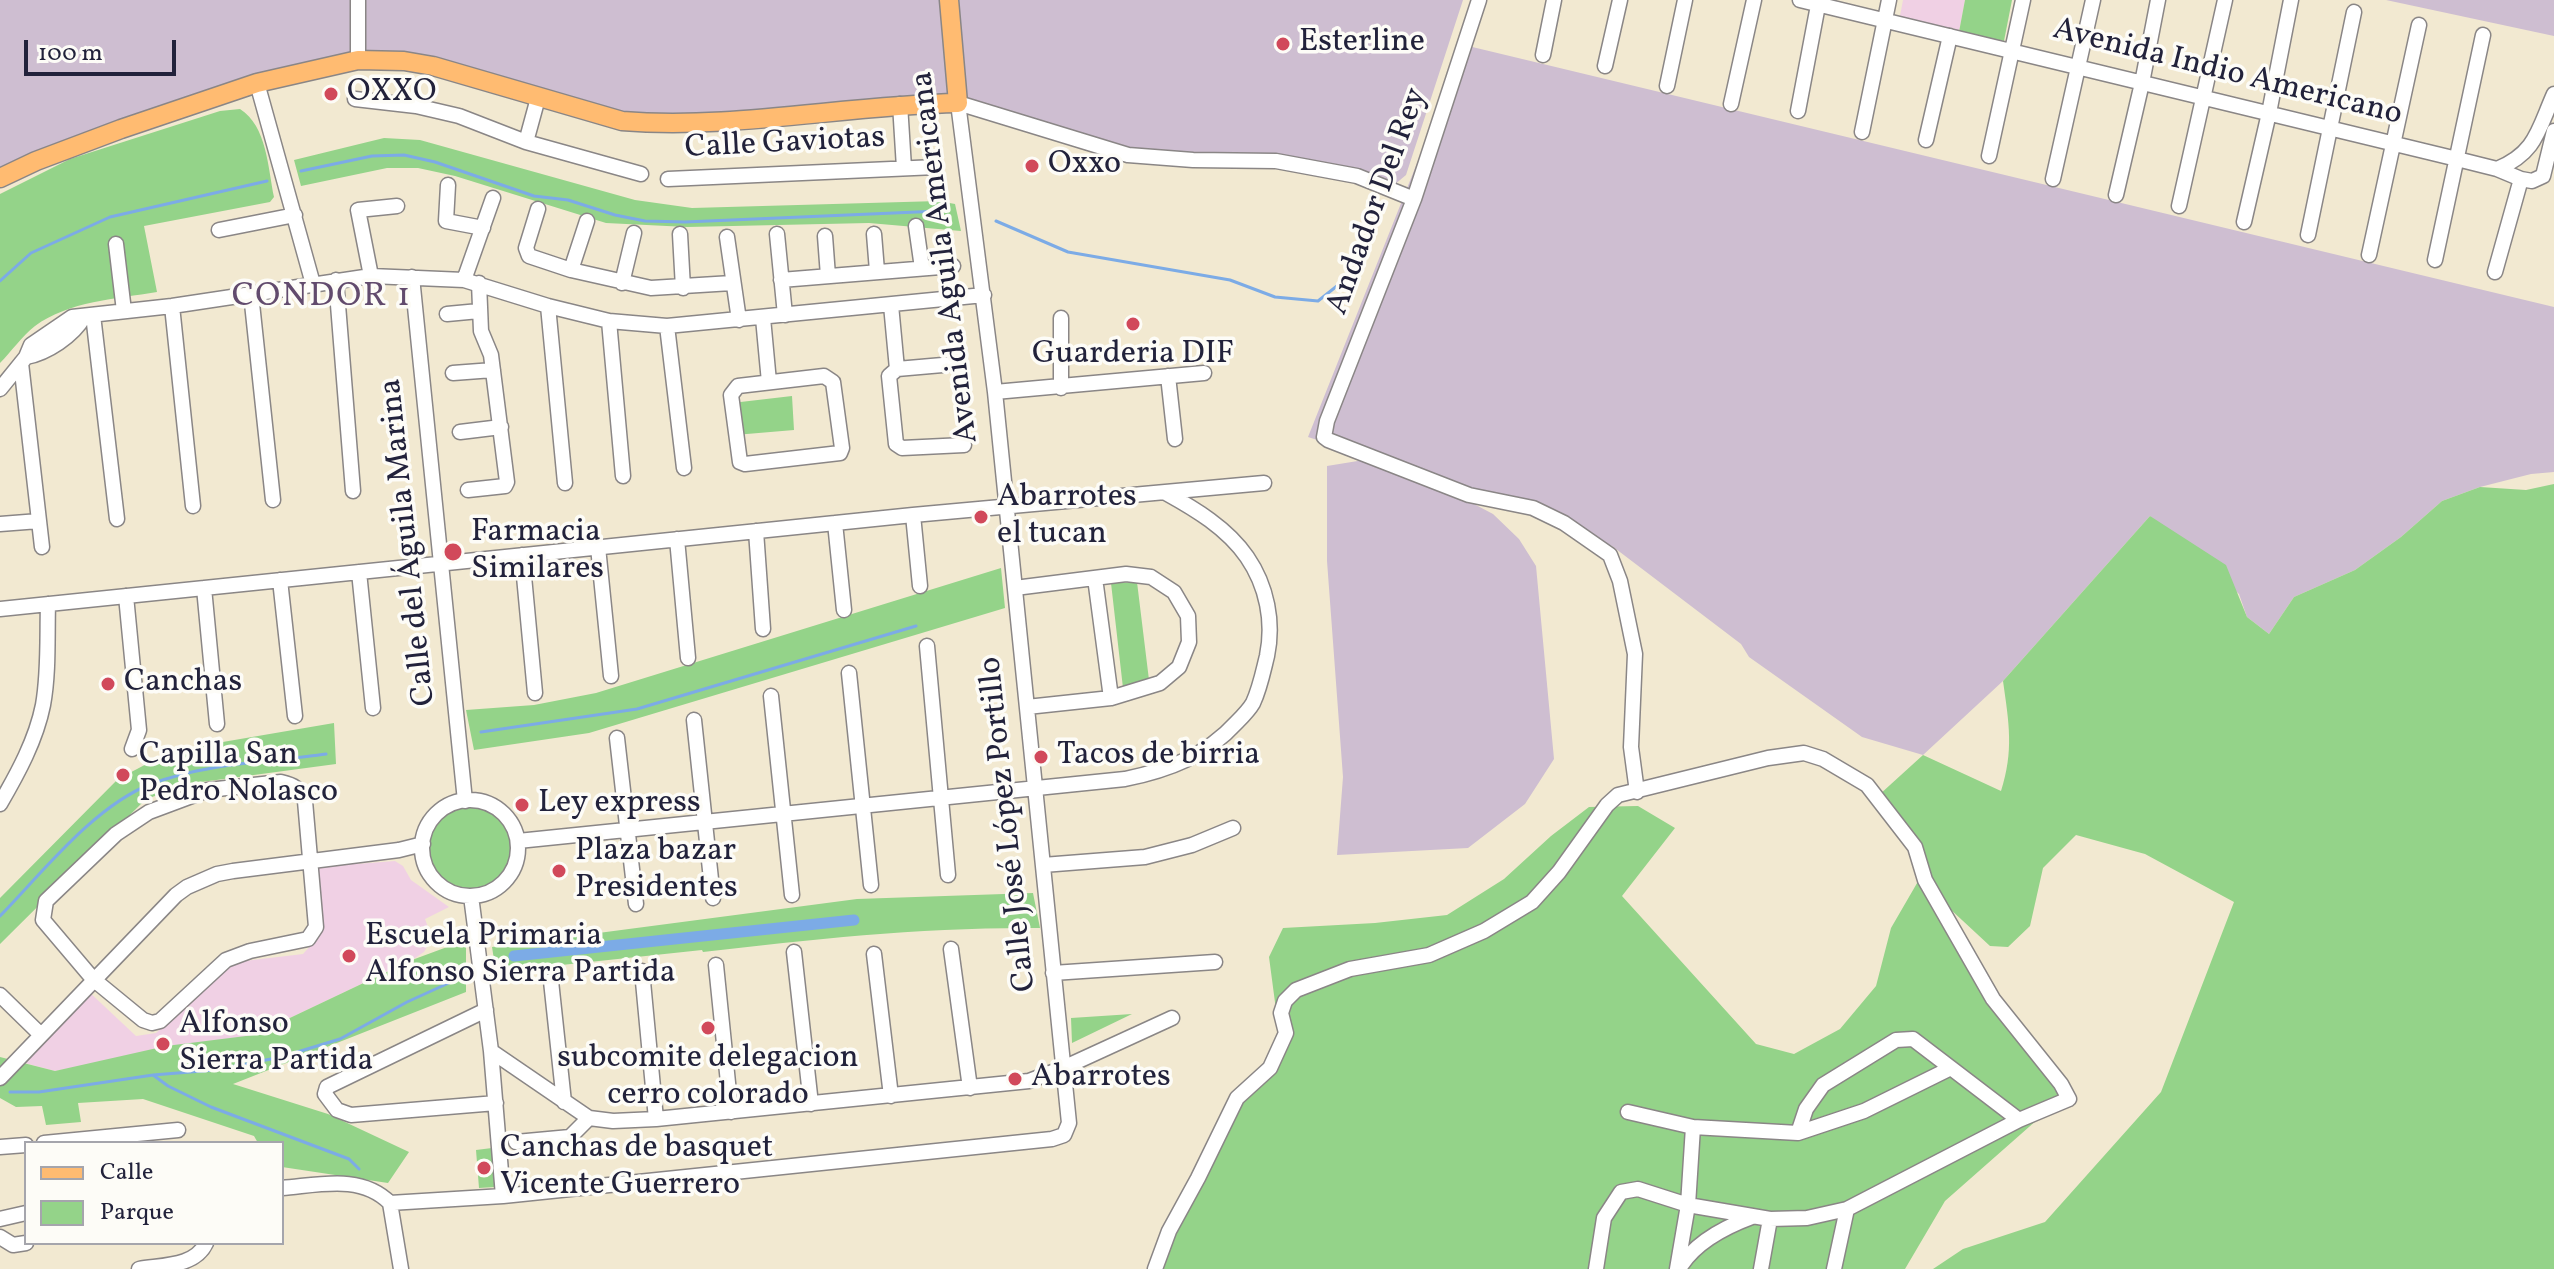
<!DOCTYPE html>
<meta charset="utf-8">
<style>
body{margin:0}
#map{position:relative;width:2554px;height:1269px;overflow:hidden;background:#f2e9d1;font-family:Vollkorn,serif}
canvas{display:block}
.legend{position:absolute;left:24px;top:1141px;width:260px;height:104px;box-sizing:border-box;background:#fdfcf7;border:2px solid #a5a5ac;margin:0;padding:10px 14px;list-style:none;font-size:24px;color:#22223b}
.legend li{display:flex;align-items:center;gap:16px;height:40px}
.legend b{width:40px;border:2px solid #a5a5ac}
.scale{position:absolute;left:24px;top:40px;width:152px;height:36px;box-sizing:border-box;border:4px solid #22223b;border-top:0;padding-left:10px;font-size:24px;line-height:28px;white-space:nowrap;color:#22223b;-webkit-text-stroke:6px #fdfcf7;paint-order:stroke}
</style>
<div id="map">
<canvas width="2554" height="1269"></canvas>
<ul class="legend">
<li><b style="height:10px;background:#ffbb71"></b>Calle</li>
<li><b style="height:22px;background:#94d389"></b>Parque</li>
</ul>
<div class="scale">100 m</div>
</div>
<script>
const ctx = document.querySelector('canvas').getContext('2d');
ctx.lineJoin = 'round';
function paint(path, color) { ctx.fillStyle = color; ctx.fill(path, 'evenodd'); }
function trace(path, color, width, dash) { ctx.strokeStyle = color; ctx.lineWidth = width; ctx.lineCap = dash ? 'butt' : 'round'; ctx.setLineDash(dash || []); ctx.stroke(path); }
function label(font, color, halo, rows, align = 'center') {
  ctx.font = font + ' Vollkorn,serif'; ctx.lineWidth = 7; ctx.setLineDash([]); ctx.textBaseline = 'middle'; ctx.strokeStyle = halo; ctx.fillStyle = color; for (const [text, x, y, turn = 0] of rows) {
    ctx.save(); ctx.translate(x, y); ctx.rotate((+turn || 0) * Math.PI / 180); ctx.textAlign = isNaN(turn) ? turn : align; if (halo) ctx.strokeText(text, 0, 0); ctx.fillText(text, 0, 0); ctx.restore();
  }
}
const built = new Path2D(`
 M1903 0H1965L1959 32 1899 21Z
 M395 861 403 866 411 880 449 907 425 919 432 938 424 952 412 960 254 1035 55 1071 21 1062 87 990 136 1036 156 1033 236 962 303 954 321 934 316 862 356 864Z`);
const industrial = new Path2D(`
 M0 0H1463L1406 175 1388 190 1305 168 1185 164 959 102 624 121 539 96 361 60 0 173Z
 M2386 0H2554V36Z
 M1464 45 2554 307V472L2531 474 2480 487 2442 501 2401 537 2355 570 2294 597 2269 634 2247 617 2239 594 2150 516 2003 681 1923 755 1862 737 1749 657 1741 644 1612 546 1540 512 1308 437Z
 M1370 459 1417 474 1493 514 1519 539 1536 566 1554 759 1525 804 1468 848 1337 855 1343 777 1327 561V466Z`);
const green = new Path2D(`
 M1965 0H2012L2004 41 1959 32Z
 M240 109C267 126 268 168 274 197L270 202 144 226 157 292C116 299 69 301 35 326 22 336 11 352 0 363V194L70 159 220 111Z
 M384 138 420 140 635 200 692 208 939 201 955 204 961 231 869 223 687 227 606 223 455 176 418 168H387L301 186 294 160Z
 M792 396 794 430 735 435 732 403Z
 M2554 484V1269H1933L1963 1249 2045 1222 2161 1092 2234 902 2145 854 2076 835 2043 868 2030 926 2008 947 1990 946 1935 895 2063 1097 1945 1201 1905 1269H1157L1242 1097 1280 1040 1269 957 1283 928 1375 923 1447 915 1504 879 1551 836 1589 807 1638 806 1675 828 1622 896 1756 1044 1794 1054 1840 1029 1876 986 1891 928 1920 878 1907 847 1879 795 1923 755 2001 791C2014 751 2009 723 2003 681L2150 516 2226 565 2247 617 2269 634 2294 597 2355 570 2401 537 2442 501 2480 487 2526 490Z
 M1001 568 1005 608 589 733 474 750 466 710 534 705 596 693Z
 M1137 582 1149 680 1123 688 1111 583Z
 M334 723 336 764 194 783 146 799 0 944V898L118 779 156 759 211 744Z
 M429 848a42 42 0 1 1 84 0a42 42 0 1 1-84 0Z
 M1033 893 1040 928C925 927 814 939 703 952L702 950 496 972 492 947 857 899Z
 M466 940V992L233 1084 328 1114 409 1152 388 1183 282 1167V1143H258L254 1136 143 1099 78 1103 81 1122 46 1125 42 1106 16 1107 0 1098V1057L55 1071 166 1046 254 1035 412 960Z
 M1132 1014 1072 1043 1071 1018Z
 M492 1148 495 1187 479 1188 476 1150Z`);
const stream = new Path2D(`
 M301 171 372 156 404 155 435 162 534 196 568 200 615 215 645 221 685 222 940 211
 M996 221 1068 252 1230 280 1275 297 1318 301 1347 278
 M0 281 31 253 110 217 267 181
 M481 732 637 709 916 626
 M0 916C42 873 94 806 151 784 206 763 269 762 326 754
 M153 1075 168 1086 211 1107 349 1159 359 1169
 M10 1092H39L153 1075 215 1070 281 1057 340 1039 407 1002 462 977`);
const canal = new Path2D(`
 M514 956 854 920`);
const minor = new Path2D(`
 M1479 0 1414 199 1327 421 1324 437 1328 440 1469 495 1533 508 1564 523 1610 555 1620 581 1635 654 1631 747 1637 792
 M1800 0 2457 159 2497 169 2521 179 2532 181 2543 176 2554 131
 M1543 55 1554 0
 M358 60V0
 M1605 66 1620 0
 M257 83 313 284
 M1667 86 1685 0
 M355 99 416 106 459 116 526 142 641 174
 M900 104 904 168
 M1731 104 1754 0
 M1798 111 1819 0
 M1862 132 1889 0
 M1926 140 1950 36
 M526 142 538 98
 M1989 156 2023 0
 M2497 169C2536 153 2538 130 2554 94
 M668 179 936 167
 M2053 179 2093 0
 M448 185 446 221 483 228
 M2116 195 2142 83 2158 0
 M2179 206 2225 0
 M538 209 526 248 529 256 571 270 651 288 732 283
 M2244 222 2269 113 2291 0
 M916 226 922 268
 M219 230 295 215
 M680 234 683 288
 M777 234 785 315
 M874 234 877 271
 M2308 235 2354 12
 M825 236 828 276
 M727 237 739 320
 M116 244 124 311
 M2369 255 2419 25
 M2435 260 2483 35
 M571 270 587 221
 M2495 272 2521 179
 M371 276 358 210 397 206
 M412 277 465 801
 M336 280 353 491
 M464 280 493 198
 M781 280 953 266
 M622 283 634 233
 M251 294 273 500
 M891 305 897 369
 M172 306 193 506
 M548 306 565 483
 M447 314 479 311
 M93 315 117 519
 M763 318 769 382
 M1061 318V388
 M609 321 623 476
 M667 326 684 468
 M26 357C47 353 73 336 84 317
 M21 363 42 547
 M954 364 897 369 889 376 896 444 902 448 964 445
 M453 373 493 370
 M824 376 833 382 842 448 840 453 745 464 740 462 731 395 738 386Z
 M1168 376 1175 439
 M0 389 26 357 31 345 72 317 172 306 371 276 464 280 548 306 609 321 667 326 984 295
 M995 392 1204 373
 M460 432 501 427
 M468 490 505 486 507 482 491 355 481 331 479 283
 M913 515 920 586
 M835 523 844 610
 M0 524 39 521
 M756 531 763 629
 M677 539 688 658
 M598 547 611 676
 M522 555 535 693
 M359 572 373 708
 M1095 578 1111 698
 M280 580 295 716
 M204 588 217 724
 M1015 588 1126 574 1151 577 1174 592 1188 616 1189 642 1179 667 1160 683 1111 698 1027 707
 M126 596 139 730 132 749
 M0 609 913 515 1264 483
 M927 646 948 875
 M849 673 871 885
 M771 696 792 895
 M694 720 713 898
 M617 738 636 904
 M281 782C294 785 299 788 305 801L316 927 308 939 250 951 226 960 160 1021 152 1023 143 1020 93 979 43 920 46 901 116 834 149 812 208 790Z
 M422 848a48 48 0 1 1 96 0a48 48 0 1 1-96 0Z
 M0 804C18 773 36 740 43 705 49 672 47 637 48 604
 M518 841 1125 779C1169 770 1206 756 1237 722 1243 716 1249 710 1253 703 1260 688 1263 672 1267 656 1274 622 1267 586 1247 557 1227 528 1195 509 1166 493
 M1043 865 1145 857 1192 845 1233 828
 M471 896 491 1051 503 1196
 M951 949 970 1088
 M794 952 811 1104
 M874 954 891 1096
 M716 965 731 1112
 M642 971 656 1119
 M1053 973 1215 962
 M551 981 564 1102
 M0 995 40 1034
 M486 1010 327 1087 325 1094 337 1110 351 1115 496 1103
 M491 1051 589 1118 613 1121 656 1119 1029 1081 1063 1068 1172 1018
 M0 1078 176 895 187 887 217 874 233 871 399 850 423 844
 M1628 1112 1693 1127 1798 1133 1864 1111 1951 1068 2019 1120
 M1798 1133 1806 1109 1823 1085 1896 1040 1913 1039 1951 1068
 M516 1142 570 1137 589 1118
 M44 1143 178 1130
 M0 1147 26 1145
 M282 1188C320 1185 361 1174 390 1203L503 1196 1052 1139 1064 1135 1069 1123 995 392 958 103 1128 155 1193 160 1276 161 1357 176 1414 199
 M390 1203 401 1269
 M0 1219 26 1213
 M0 1237 13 1245 26 1243
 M139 1269C162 1265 195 1267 206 1243
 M1155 1269 1169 1231 1198 1178 1237 1098 1270 1068 1286 1033 1281 1013 1285 1001 1296 990 1350 969 1429 955 1484 931 1532 902 1559 872 1607 805 1618 795 1768 758 1804 753 1823 759 1867 785 1915 847 1925 880 1993 999 2061 1084 2069 1099 2019 1120 1847 1209 1807 1218 1770 1219 1688 1205 1638 1189 1621 1192 1604 1218 1596 1269
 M1677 1269 1688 1205 1693 1127
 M1679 1269C1694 1243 1725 1227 1752 1217
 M1761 1269 1770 1219
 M1834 1269 1847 1209`);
const major = new Path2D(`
 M0 178 36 161 121 129 257 83 358 60 404 61 433 66 622 121C733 130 846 105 958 103L949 0`);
const markers = [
 [1283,44,8,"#d1495b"],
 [331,94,8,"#d1495b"],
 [1032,166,8,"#d1495b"],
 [1133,324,8,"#d1495b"],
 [981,517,8,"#d1495b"],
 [453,552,10,"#d1495b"],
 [108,684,8,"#d1495b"],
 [1041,757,8,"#d1495b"],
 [123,775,8,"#d1495b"],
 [522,805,8,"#d1495b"],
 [559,871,8,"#d1495b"],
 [349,956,8,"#d1495b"],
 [708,1028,8,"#d1495b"],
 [163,1044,8,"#d1495b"],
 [1015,1079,8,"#d1495b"],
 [484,1168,8,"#d1495b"]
];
const poiNames = [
 ["Esterline",1299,44],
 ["OXXO",347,94],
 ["Oxxo",1048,166],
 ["Guarderia DIF",1133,356,"center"],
 ["Abarrotes",997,499],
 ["el tucan",997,536],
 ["Farmacia",471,534],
 ["Similares",471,571],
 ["Canchas",124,684],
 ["Capilla San",139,757],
 ["Pedro Nolasco",139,794],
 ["Tacos de birria",1057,757],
 ["Ley express",538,805],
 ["Plaza bazar",575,853],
 ["Presidentes",575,890],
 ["Escuela Primaria",365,938],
 ["Alfonso Sierra Partida",365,975],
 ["Alfonso",179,1026],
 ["Sierra Partida",179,1063],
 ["subcomite delegacion",708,1060,"center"],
 ["cerro colorado",708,1097,"center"],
 ["Abarrotes",1031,1079],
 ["Canchas de basquet",500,1150],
 ["Vicente Guerrero",500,1187]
];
const streetNames = [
 ["Avenida Indio Americano",2227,74,14],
 ["Calle Gaviotas",785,145,-3],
 ["Andador Del Rey",1379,202,-70],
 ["Avenida Aguila Americana",947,257,-97],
 ["Calle del Águila Marina",410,542,-96],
 ["Calle José López Portillo",1010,824,-96]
];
const neighbourhoodNames = [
 ["CONDOR 1",322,299]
];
paint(built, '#f0d0e4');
paint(industrial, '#cebed1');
paint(green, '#94d389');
trace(stream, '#7cabe6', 3);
trace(canal, '#7cabe6', 11);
trace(minor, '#8a8686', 17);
trace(major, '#8a8686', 21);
trace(minor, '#fff', 14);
trace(major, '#ffbb71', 18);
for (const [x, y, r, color] of markers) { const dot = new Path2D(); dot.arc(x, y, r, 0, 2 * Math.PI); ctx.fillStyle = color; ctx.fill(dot); trace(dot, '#fdfcf7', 3); }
label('32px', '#22223b', '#fdfcf7', poiNames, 'left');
label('32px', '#22223b', '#fdfcf7', streetNames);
ctx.letterSpacing = '2px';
label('34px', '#624b6d', '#fdfcf7', neighbourhoodNames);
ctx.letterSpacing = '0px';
</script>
